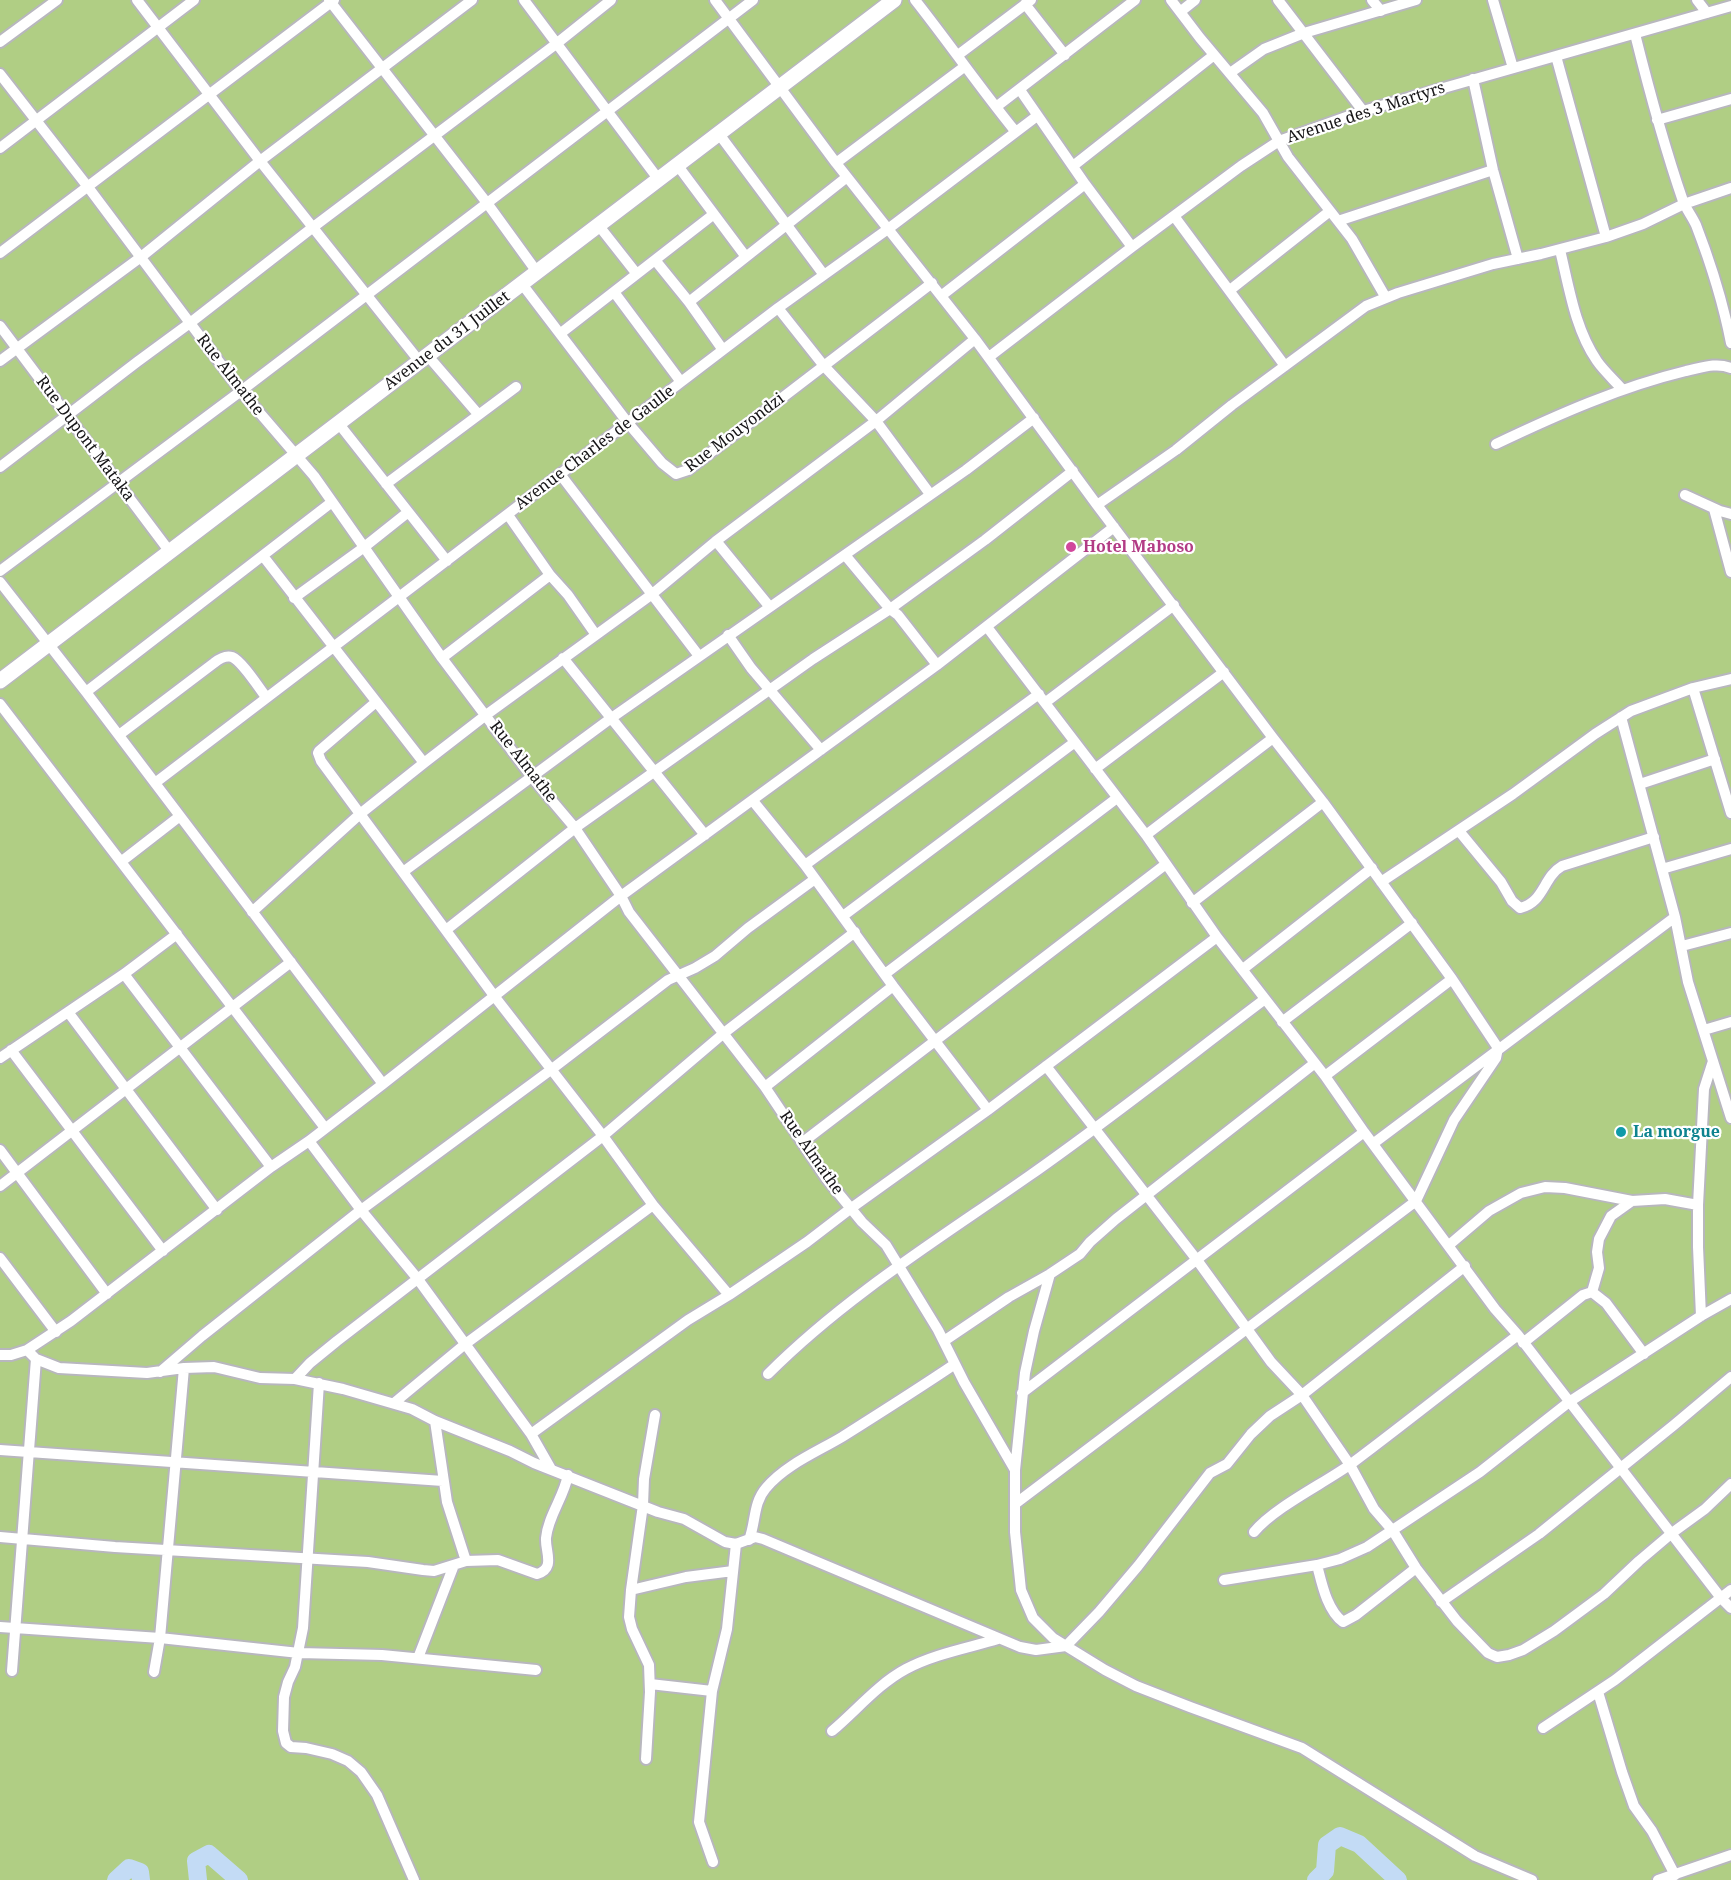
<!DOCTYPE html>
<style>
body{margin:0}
canvas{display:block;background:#f4f2fa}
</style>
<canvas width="1731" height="1880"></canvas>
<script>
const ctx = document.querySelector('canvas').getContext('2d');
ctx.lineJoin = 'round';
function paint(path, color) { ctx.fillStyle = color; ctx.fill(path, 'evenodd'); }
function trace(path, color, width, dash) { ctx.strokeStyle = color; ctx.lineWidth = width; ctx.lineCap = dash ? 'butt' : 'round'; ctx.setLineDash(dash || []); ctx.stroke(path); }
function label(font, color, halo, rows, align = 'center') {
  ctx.font = font + ' "Noto Serif",serif'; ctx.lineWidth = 4.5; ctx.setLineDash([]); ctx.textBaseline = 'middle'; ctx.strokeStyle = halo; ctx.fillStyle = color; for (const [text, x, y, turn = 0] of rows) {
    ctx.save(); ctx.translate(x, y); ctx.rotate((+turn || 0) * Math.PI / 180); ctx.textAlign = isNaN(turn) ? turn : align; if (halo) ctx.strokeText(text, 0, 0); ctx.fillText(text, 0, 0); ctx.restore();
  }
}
const green = new Path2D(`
 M0 0H1731V1880H0Z`);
const river = new Path2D(`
 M116 1880 129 1868 140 1872 141 1880
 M198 1880 196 1861 209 1854 239 1880
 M1316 1880 1325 1871 1327 1845 1340 1836 1359 1844 1398 1880`);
const street = new Path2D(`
 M137 0 260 161 420 362
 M329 0 487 203 537 272
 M524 0 659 180
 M715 0 836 163 975 339 1097 505 1273 738 1323 802 1452 979 1498 1048 1496 1058 1454 1120 1416 1201 1015 1504
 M915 0C949 43 980 88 1015 131
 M1171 0 1200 38 1263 113 1288 157 1352 239 1386 298
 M1278 0 1363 111
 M1372 0 1381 11
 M1493 0 1513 68
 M1697 0 1707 13
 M1025 4 1065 55
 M1180 12 1195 0
 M1635 34C1649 90 1664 146 1683 201 1686 209 1692 216 1696 225 1711 264 1723 302 1731 343
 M0 42 57 0
 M958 55 1031 0
 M1556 56 1606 237
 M1230 73 1264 49 1304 33 1416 0
 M0 74 88 187 241 391 314 476 442 658 531 776 575 828 621 896 629 912 765 1087 826 1178 862 1222 886 1245 938 1330 964 1382 1015 1470
 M1473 79 1493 170 1518 259
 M1020 90 1085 184 1132 247
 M996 107 1135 0
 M1657 120 1731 99
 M719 134 824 275
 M0 148 194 0
 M836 163 964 67
 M678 166 746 257
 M1073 166 1214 55
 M1174 216 1285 366
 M1338 221 1493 170
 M599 226 636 273
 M1560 250C1569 287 1575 329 1597 361 1604 371 1614 380 1622 389
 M0 253 334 0
 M655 260 689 302 723 350
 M522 284 628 423 662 463 676 474 688 470 932 283
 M1230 290 1330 211
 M614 292 681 382
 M941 296 1085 184
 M689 302 847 177
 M778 308 824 366 876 421 930 494
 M0 326 170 552
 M561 333 714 214
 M428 356 478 414
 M989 357 1132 247 1241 166 1279 141 1363 111 1731 6
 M0 361 141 257 260 161 472 0
 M339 424 447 561
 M1496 444C1557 415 1620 387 1686 371 1701 368 1716 362 1731 368
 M0 467 137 362 190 323 312 228 556 44 611 0
 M560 474 699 656
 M386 484 516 387
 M1685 495 1720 511 1731 514
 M1097 505 1176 450 1232 405 1366 306 1398 293 1493 264 1541 254 1606 237 1643 224 1684 204 1731 188
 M1714 509 1731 572
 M716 541 769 606
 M845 555 890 609 898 615 937 665
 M263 556 424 763
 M0 571 241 391 753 0
 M550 575 568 595 596 635
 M0 582 86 692 383 1084
 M294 598 363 548 407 513
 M987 627 1146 835 1217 937 1325 1076 1364 1132 1495 1309 1518 1335 1721 1598 1731 1608
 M728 635 751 668 821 750
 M442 658 550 575 508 515
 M563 658 705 835
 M1693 688 1731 813
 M86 692 332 502
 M376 702 319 751 318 753 321 761 495 997 603 1136 653 1205 729 1295
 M1046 702 1174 605
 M0 704 325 1128
 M1621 717 1675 917 1688 982 1731 1118
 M119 735 214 663C219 659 225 655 232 657 242 661 259 688 266 697
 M1095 769 1224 672
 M155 783 778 308 888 229 1037 116
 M1640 784 1715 759
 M753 801 805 865 893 986 988 1110
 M1459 831 1501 882 1512 901 1520 908C1544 903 1543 877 1562 866L1654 837
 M1146 835 1273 738
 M122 861 180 816
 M805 865 1039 694
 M1662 869 1731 849
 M403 872 610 719 966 470 1034 418
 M1381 882 1513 794 1595 734 1631 711 1693 688 1731 679
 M1192 903 1323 802
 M252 912 360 814 424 763 486 715 651 595 716 541 876 421 975 339
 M843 916 1075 742
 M446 930 575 828 813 659 890 609 985 540 1073 471
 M1682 946 1731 933
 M1243 969 1372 868
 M124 974 271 1167
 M885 974 1117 798
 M68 1012 217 1210
 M1282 1022 1412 923
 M1704 1030 1731 1022
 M11 1050 163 1251
 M0 1058 124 974 177 934
 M1315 1063 1116 1219 1090 1242 1080 1254 1050 1274 1034 1331 1025 1373 1015 1470V1532L1021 1590 1033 1618 1053 1638 1105 1670 1136 1686 1190 1707 1302 1748 1475 1856 1532 1880
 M1046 1066 1197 1260 1271 1362 1302 1395 1350 1465 1374 1509 1393 1531 1416 1568 1457 1621 1488 1653 1497 1657 1509 1655 1523 1650 1554 1631 1604 1594 1639 1561 1672 1533 1705 1509 1731 1484
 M1325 1076 1452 979
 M765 1087 893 986
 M309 1141 361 1210 417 1278 531 1434 551 1469
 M803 1142 1166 864
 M1374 1143 1675 917
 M0 1150 107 1294
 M0 1186 291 962
 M1449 1245 1489 1211 1521 1193 1545 1187 1565 1188 1632 1201 1665 1199 1698 1205
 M0 1258 56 1332
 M1592 1292 1599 1268 1597 1252 1599 1239 1611 1216 1632 1201
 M1701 1316 1698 1247V1205L1704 1089 1713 1061
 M944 1341 1009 1297 1050 1274
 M1523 1343 1583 1295 1592 1292 1606 1303 1644 1354
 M27 1350 36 1359 59 1368 147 1373 184 1368 214 1367 260 1378 295 1379 310 1363 337 1341 603 1136 724 1033 855 932
 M0 1355H11L27 1350 71 1321 271 1167 309 1141 383 1084 621 896 937 665 1114 527
 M160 1372 202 1336 361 1210 552 1069 668 980 695 968 715 956 748 928 815 879
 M768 1374C846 1296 939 1239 1029 1176 1109 1120 1187 1058 1265 999
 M295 1379 343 1389 412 1409 435 1421 510 1451 534 1463 658 1512 684 1519 725 1542 736 1544 755 1537 763 1539 1020 1647 1036 1650 1066 1646 1099 1612 1138 1566 1210 1473 1227 1464 1251 1434 1270 1416 1302 1395 1465 1266
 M319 1383 303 1628 295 1667 288 1682 284 1697 283 1731 286 1743 291 1747 306 1748 332 1754 348 1761 361 1772 377 1795 414 1880
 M1022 1393 1364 1132
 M394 1403 464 1345 653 1205
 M435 1421 447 1502 466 1561
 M531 1434 688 1320 729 1295 807 1242 850 1209 988 1110 1217 937
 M0 1450 443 1481
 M1254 1532C1275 1507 1323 1484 1351 1464 1407 1422 1462 1378 1518 1335
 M0 1537 115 1547 368 1562 423 1570 434 1571 466 1561 498 1560 537 1574C556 1568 545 1552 546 1538 548 1516 564 1497 568 1475
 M749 1540C756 1522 753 1503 766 1488 785 1465 817 1452 842 1437 880 1413 918 1389 955 1364
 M1317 1565C1322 1584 1327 1610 1343 1622L1356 1615 1416 1568
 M1224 1580 1317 1565 1340 1559 1367 1547 1480 1472 1569 1402 1701 1316 1731 1299
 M631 1590 686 1577 733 1571
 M1441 1602 1539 1534 1674 1425 1731 1377
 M0 1627 160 1638 299 1653 382 1655 536 1670
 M418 1658 454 1565
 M12 1671 36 1359
 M154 1672 160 1638 184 1368
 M650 1684 712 1691
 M1598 1692 1622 1772 1634 1806 1652 1831 1675 1875
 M1543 1728 1615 1680 1731 1590
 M832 1731C856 1711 878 1684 906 1669 934 1654 968 1648 998 1639
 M646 1759 650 1692 649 1665 632 1629 629 1617 631 1590 643 1505 644 1479 655 1415
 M713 1862 699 1822 712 1691 727 1629 736 1544
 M1658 1880 1731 1855`);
const secondary = new Path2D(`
 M0 681 894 0`);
const markers = [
 [1071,547,6,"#d1479c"],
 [1621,1132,6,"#0f9aa8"]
];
const streetNames = [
 ["Avenue des 3 Martyrs",1366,113,-18],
 ["Avenue du 31 Juillet",447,341,-37],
 ["Rue Almathe",230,375,52],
 ["Rue Mouyondzi",735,433,-37],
 ["Rue Dupont Mataka",85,439,53],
 ["Avenue Charles de Gaulle",595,448,-37],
 ["Rue Almathe",523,762,52],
 ["Rue Almathe",811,1153,55]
];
const hotelNames = [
 ["Hotel Maboso",1083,547]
];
const cultureNames = [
 ["La morgue",1633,1132]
];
paint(green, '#b0ce84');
trace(river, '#c3dbf5', 18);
trace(street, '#b8b7be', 14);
trace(secondary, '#b8b7be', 18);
trace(street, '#fff', 10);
trace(secondary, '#fff', 15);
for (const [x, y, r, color] of markers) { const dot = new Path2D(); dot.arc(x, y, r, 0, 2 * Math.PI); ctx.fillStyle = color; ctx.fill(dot); trace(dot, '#fff', 2); }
label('16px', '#151416', '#fff', streetNames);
label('bold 16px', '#b23c85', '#fff', hotelNames, 'left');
label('bold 16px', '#0d838f', '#fff', cultureNames, 'left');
</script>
